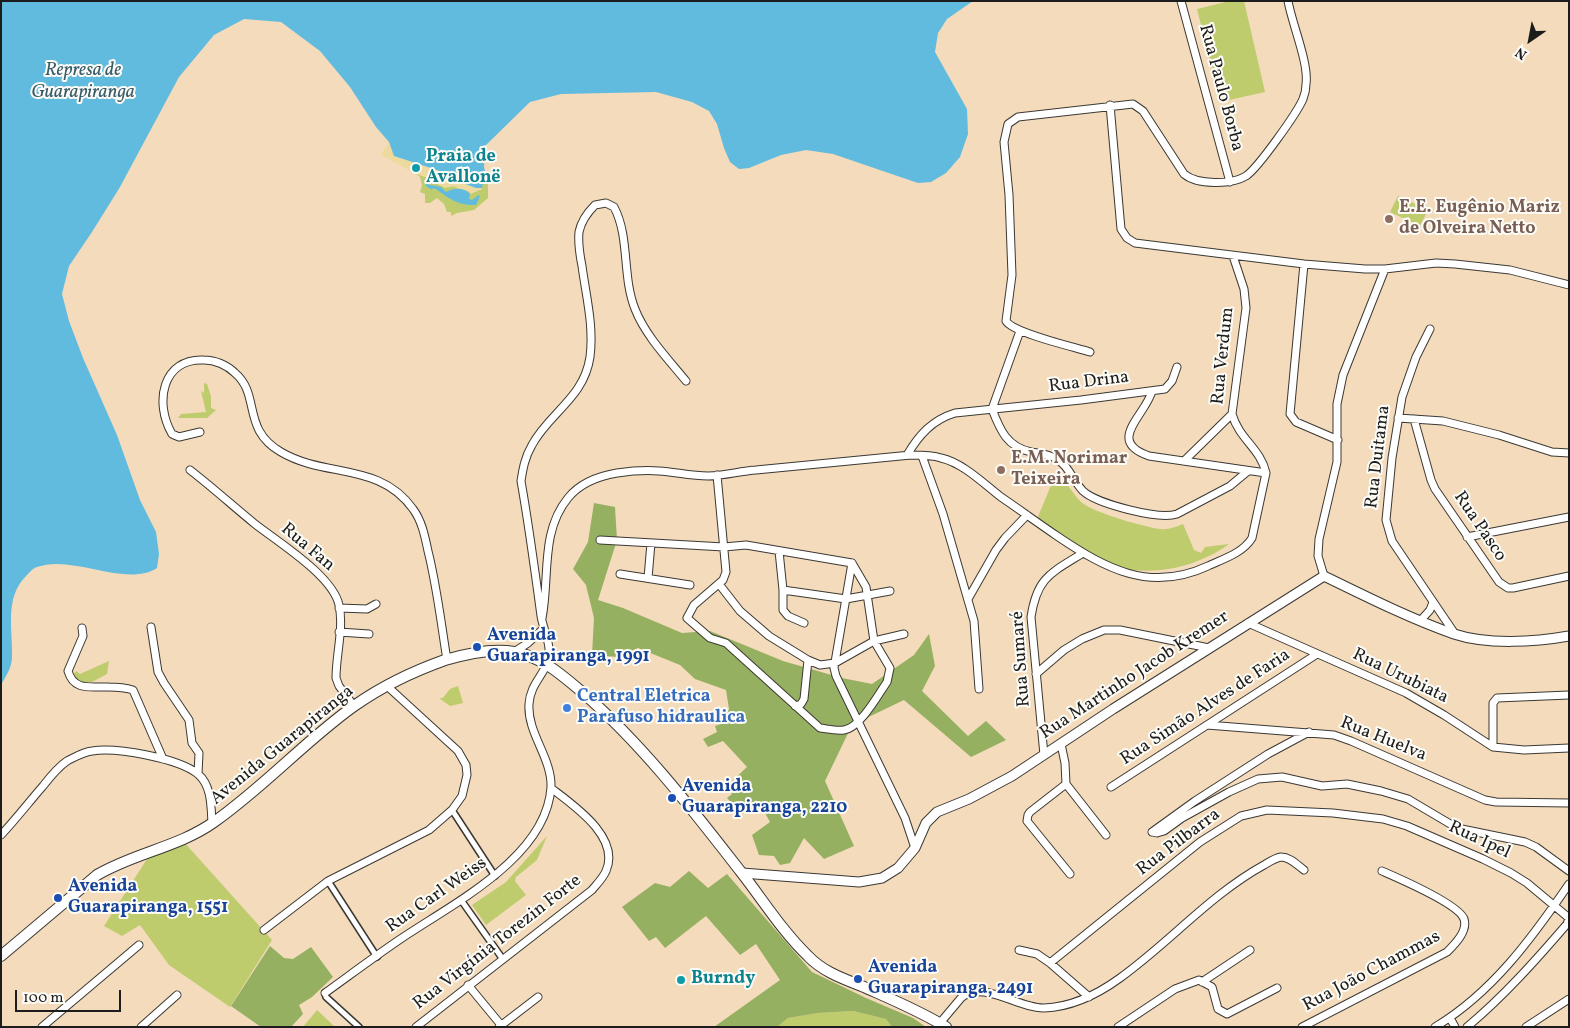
<!DOCTYPE html>
<meta charset="utf-8">
<style>
body{margin:0}
#map{position:relative;width:1570px;height:1028px;overflow:hidden;background:#f3dbbb;font-family:Vollkorn,serif}
canvas{display:block}
.frame{position:absolute;inset:0;border:2px solid #1c1c1c;pointer-events:none}
.north{position:absolute;left:1505px;top:15px;width:50px;height:50px;-webkit-text-stroke:4px #fdfcf7;paint-order:stroke;rotate:213deg;font-size:14px;font-weight:700;line-height:20px;text-align:center;color:#1c1c1c}
.north::after{content:'';display:block;margin:auto;width:18px;height:22px;background:#1c1c1c;clip-path:polygon(50% 0,100% 100%,50% 72%,0 100%)}
.scale{position:absolute;left:15px;top:990px;width:106px;height:22px;box-sizing:border-box;border:2px solid #1c1c1c;border-top:0;padding-left:6px;font-size:15px;line-height:18px;white-space:nowrap;color:#1c1c1c;-webkit-text-stroke:4px #fdfcf7;paint-order:stroke}
</style>
<div id="map">
<canvas width="1570" height="1028"></canvas>
<div class="frame"></div>
<div class="north">N</div>
<div class="scale">100 m</div>
</div>
<script>
const ctx = document.querySelector('canvas').getContext('2d');
ctx.lineJoin = 'round';
function paint(path, color) { ctx.fillStyle = color; ctx.fill(path, 'evenodd'); }
function trace(path, color, width, dash) { ctx.strokeStyle = color; ctx.lineWidth = width; ctx.lineCap = dash ? 'butt' : 'round'; ctx.setLineDash(dash || []); ctx.stroke(path); }
function label(font, color, halo, rows, align = 'center') {
  ctx.font = font + ' Vollkorn,serif'; ctx.lineWidth = 4; ctx.setLineDash([]); ctx.textBaseline = 'middle'; ctx.strokeStyle = halo; ctx.fillStyle = color; for (const [text, x, y, turn = 0] of rows) {
    ctx.save(); ctx.translate(x, y); ctx.rotate((+turn || 0) * Math.PI / 180); ctx.textAlign = isNaN(turn) ? turn : align; if (halo) ctx.strokeText(text, 0, 0); ctx.fillText(text, 0, 0); ctx.restore();
  }
}
const green = new Path2D(`
 M1230 1H1244L1265 92 1220 102 1197 9Z
 M413 172 428 178 439 185 447 187 455 186 472 193 482 189V183H488V198L474 210 457 213 451 216V212H447L444 204 437 198 430 203H425V194L420 192 422 185 420 177Z
 M1398 196 1428 210 1420 226 1390 212Z
 M204 383 207 384 211 396V408L216 410 207 418H178L181 414 206 412 201 391 204 393Z
 M1057 471C1066 481 1072 493 1081 502 1092 512 1144 527 1160 529 1169 530 1175 527 1183 524L1194 550 1201 553 1205 547 1229 544C1195 569 1144 579 1105 563 1097 559 1089 553 1082 548 1067 539 1052 529 1037 519Z
 M109 661 107 674 92 682 80 683 75 680 74 674 76 671 80 674Z
 M458 686 463 703 450 706 439 698H443L450 689Z
 M547 836 537 860 516 877 515 881 526 895 486 925 472 905 506 882Z
 M183 841 272 940 230 1007 169 965 140 925 122 936 104 926 149 856Z
 M317 1010 335 1027H303Z
 M853 1011 886 1019 892 1027H777L788 1018 818 1013Z`);
const forest = new Path2D(`
 M594 503 615 507 617 540 598 600 623 608 682 633 710 631 783 661 842 678 872 684 914 655 929 634 935 666 922 691 968 736 986 721 1006 740 971 757 904 700 852 725 825 781 854 846 824 859 804 838 790 863 780 865 774 856 759 855 752 835 770 822 760 804 742 814 727 798 732 794 728 785 747 767 723 741 708 747 703 739 717 732 715 726 724 723 729 709 726 690 695 679 680 665 638 648 618 657 592 655 594 618 586 585 573 569 588 542Z
 M689 871 708 888 727 874 812 972 866 998 913 1018 926 1027H892L886 1019 853 1011 818 1013 788 1018 777 1027H714L780 980 756 944 740 955 706 916 665 948 656 937 649 941 622 907 655 883 670 887Z
 M270 946 284 958 293 959 311 947 333 977 312 997 299 1005 303 1014 291 1027H261L231 1006Z`);
const sand = new Path2D(`
 M389 142 394 156 446 173 460 182 476 188H482L471 194 467 190H461L453 186 445 188 428 178 416 174 381 155Z`);
const water = new Path2D(`
 M1 1H973L947 19 938 33 935 52 967 109 968 134 960 157 946 173 931 182 918 183 833 154 806 150 781 155 749 168 739 169 730 162 724 148 717 124 709 111 692 102 656 92 561 94 530 102 485 146 484 167 488 183H483L482 188H476L460 182 446 173 394 156 389 142 376 127 350 87 320 51 281 22 244 19 214 35 179 77 120 187 92 232 69 266 62 294 69 321 83 358 117 435 140 500 156 532 159 554 157 568C126 588 73 554 37 567 33 568 29 573 26 576 4 598 13 630 12 657 12 667 6 676 1 685Z
 M426 184 441 187 446 192C454 188 464 187 470 194L469 199 472 200 479 195 480 196 476 205C464 205 459 204 447 197 442 194 439 190 433 188L432 190 426 186Z`);
const pedestrian = new Path2D(`
 M452 810 495 876
 M328 881 377 957
 M461 900 502 958
 M325 993 326 997 359 1027`);
const minor = new Path2D(`
 M1181 1 1230 182
 M1110 105 1121 229 1127 238 1135 243 1304 264 1365 269H1385L1436 263 1455 264 1510 270 1569 285
 M1304 264 1290 414 1296 422 1338 440
 M1430 329 1416 357 1402 397 1392 458 1386 520 1392 541 1455 634
 M1090 352C1074 347 1013 333 1006 321L1012 275 1009 195 1004 142 1008 124 1018 117 1133 104 1143 111 1184 174C1197 185 1231 185 1246 176 1258 168 1297 113 1303 99 1305 94 1306 88 1306 84 1309 63 1292 24 1288 1
 M1152 391C1146 415 1105 441 1149 456L1266 473
 M992 409C1000 430 1007 447 1031 452 1039 453 1049 454 1057 459 1069 466 1073 481 1083 491 1097 504 1159 520 1177 514L1230 486 1248 471
 M992 409 1020 331
 M1398 418 1443 421 1499 435 1552 452 1569 453
 M1414 419 1431 480 1435 489 1499 582 1508 588H1513L1569 576
 M200 432 179 437 172 434C154 403 162 358 204 360 215 360 227 365 235 373 261 395 241 429 281 452 325 478 380 462 413 509 422 521 425 537 428 551 437 587 441 623 447 660
 M907 455C919 435 932 420 955 413L1081 400 1165 389 1172 381 1177 367
 M922 456 943 514 974 621 979 689
 M1184 461 1232 414
 M190 470C212 487 233 506 255 524 278 542 333 576 339 605 344 628 336 654 336 678L339 686 354 706
 M717 475 726 572 723 580 694 605 687 618 710 638 726 643 820 728C828 729 836 731 844 730 860 728 878 695 887 682L890 668 874 641 866 587 852 563
 M1467 537 1569 517
 M600 540 724 547 746 545 852 563 834 668 836 676 905 818 915 848
 M779 551 783 590V610L788 616 804 623
 M620 574 690 585
 M1324 576 1318 556 1319 539 1337 462V404L1343 375 1385 269
 M648 578 651 543
 M719 584 740 611 769 636 808 660
 M783 590 846 599 890 591
 M968 599 996 550 1005 538 1027 515
 M339 608 367 609 376 604
 M542 618C550 578 540 532 568 498 580 483 599 476 617 473 631 471 645 470 659 471 675 472 691 476 708 476 724 476 740 471 756 470 808 465 859 460 911 455 920 455 932 455 941 458 963 463 983 483 1001 497 1020 510 1038 523 1057 536 1106 569 1150 593 1208 566 1223 559 1243 553 1252 538L1266 473C1261 449 1239 439 1232 414L1246 308 1244 289 1233 256
 M1421 620 1430 610 1433 602
 M1248 623 1406 693 1444 715 1493 747 1524 750 1569 748
 M151 627 158 672 164 683 189 720 192 743 199 753 198 774
 M82 628 83 636 68 671C74 692 92 686 109 687 117 687 126 688 133 690L163 759
 M339 632 369 634
 M514 652 528 643 544 628
 M1036 674 1064 650 1082 639 1104 630H1120L1209 648
 M795 706 801 704 804 699 808 660 820 665 835 663 874 641 904 634
 M1207 725 1334 735 1351 741 1485 800 1496 802 1569 803
 M1061 744 1065 763 1066 784 1106 835
 M1493 747V703L1497 698 1569 695
 M1044 755 1031 617C1037 577 1051 573 1083 553
 M1066 784 1030 812 1028 815 1027 821 1070 874
 M1111 787 1317 654
 M1152 832 1195 801 1268 754 1309 732
 M1153 832 1157 833 1164 831 1182 818 1229 792 1258 779 1282 777 1322 786 1347 784 1381 791 1408 799 1457 828 1525 842 1536 847 1569 871
 M1 835C16 819 29 802 43 786 50 777 58 767 67 761 75 757 83 752 92 751 116 747 178 758 198 774 212 786 211 807 212 824
 M264 930 328 881 429 830 452 810 462 796 467 775 466 765 458 751 387 686
 M1019 950 1037 954 1050 963 1200 842 1241 816 1267 810 1333 813 1383 819 1407 826 1483 859 1511 873 1527 883 1569 918 1567 924C1536 960 1504 996 1467 1027
 M1050 963 1089 997
 M1202 982 1250 950
 M468 985 501 1025
 M325 993C350 975 374 957 399 940 450 905 547 858 551 787 552 758 527 733 529 704 530 683 547 673 549 656 551 643 543 629 541 616 535 571 529 526 521 481 523 468 525 457 532 445 549 413 584 398 590 357 594 326 586 296 582 266 580 256 578 242 579 232 581 222 588 212 595 205L606 203 614 207C630 237 622 277 635 309 645 335 668 359 686 381
 M1450 1018 1455 1027
 M940 1023 961 998C982 979 1019 1009 1044 1008 1072 1007 1098 994 1120 978 1169 943 1211 894 1264 865 1269 862 1275 858 1281 857 1290 857 1297 865 1304 870
 M42 1027 139 945
 M141 1027 177 995
 M416 1027 592 890C597 884 603 878 606 871 621 837 573 805 551 788
 M499 1027 538 997
 M1118 1027 1175 989 1199 980 1212 987 1218 1009 1227 1014 1277 988
 M1302 1027 1447 952C1455 944 1468 931 1464 919 1459 904 1398 878 1382 871
 M1435 1027C1492 993 1532 938 1569 884
 M1526 1027 1569 999`);
const tertiary = new Path2D(`
 M742 873 859 882 882 878 898 868 915 848 926 823 937 812 969 799 1012 776 1113 709 1324 576C1365 596 1411 619 1454 634 1487 645 1535 642 1569 636`);
const secondary = new Path2D(`
 M1 956 97 875C134 853 179 847 214 822 264 787 305 741 354 706 381 687 414 671 445 660 465 654 493 648 514 652 541 656 562 675 582 692 643 745 692 809 741 872 763 900 782 931 808 956 823 972 844 979 864 987 891 999 920 1011 946 1027`);
const markers = [
 [416,168,5,"#0f9aa8"],
 [1389,219,5,"#8d6e63"],
 [1001,470,5,"#8d6e63"],
 [477,647,5,"#1a4fb4"],
 [567,708,5,"#3f7fe0"],
 [672,798,5,"#1a4fb4"],
 [58,898,5,"#1a4fb4"],
 [858,979,5,"#1a4fb4"],
 [681,980,5,"#0f9aa8"]
];
const streetNames = [
 ["Rua Paulo Borba",1220,88,75],
 ["Rua Verdum",1224,356,-84],
 ["Rua Drina",1089,383,-7],
 ["Rua Duitama",1379,457,-83],
 ["Rua Pasco",1479,527,56],
 ["Rua Fan",307,548,40],
 ["Rua Sumaré",1022,659,-94],
 ["Rua Martinho Jacob Kremer",1135,676,-33],
 ["Rua Urubiata",1400,677,26],
 ["Rua Simão Alves de Faria",1206,708,-33],
 ["Rua Huelva",1383,740,22],
 ["Avenida Guarapiranga",283,746,-39],
 ["Rua Ipel",1479,841,25],
 ["Rua Pilbarra",1179,843,-37],
 ["Rua Carl Weiss",437,896,-35],
 ["Rua Virgínia Torezin Forte",498,943,-38],
 ["Rua João Chammas",1372,972,-28]
];
const cultureNames = [
 ["Praia de",426,158],
 ["Avallonë",426,179],
 ["Burndy",691,980]
];
const educationNames = [
 ["E.E. Eugênio Mariz",1399,209],
 ["de Olveira Netto",1399,230],
 ["E.M. Norimar",1011,460],
 ["Teixeira",1011,481]
];
const transitNames = [
 ["Avenida",487,637],
 ["Guarapiranga, 1991",487,658],
 ["Avenida",682,788],
 ["Guarapiranga, 2210",682,809],
 ["Avenida",68,888],
 ["Guarapiranga, 1551",68,909],
 ["Avenida",868,969],
 ["Guarapiranga, 2491",868,990]
];
const shopNames = [
 ["Central Eletrica",577,698],
 ["Parafuso hidraulica",577,719]
];
const waterNames = [
 ["Represa de",83,72],
 ["Guarapiranga",83,94]
];
paint(green, '#becc6e');
paint(forest, '#96b061');
paint(sand, '#eeda9e');
paint(water, '#61bbde');
trace(pedestrian, '#3c3934', 8);
trace(minor, '#3c3934', 9);
trace(tertiary, '#3c3934', 11);
trace(secondary, '#3c3934', 12);
trace(pedestrian, '#fff', 5);
trace(minor, '#fff', 7);
trace(tertiary, '#fff', 9);
trace(secondary, '#fff', 10);
for (const [x, y, r, color] of markers) { const dot = new Path2D(); dot.arc(x, y, r, 0, 2 * Math.PI); ctx.fillStyle = color; ctx.fill(dot); trace(dot, '#fdfcf7', 2); }
label('18px', '#1c1c1c', '#fdfcf7', streetNames);
label('bold 18px', '#0d838f', '#fdfcf7', cultureNames, 'left');
label('bold 18px', '#785e54', '#fdfcf7', educationNames, 'left');
label('bold 18px', '#164399', '#fdfcf7', transitNames, 'left');
label('bold 18px', '#366cbe', '#fdfcf7', shopNames, 'left');
label('italic 19px', '#385c6a', '#fdfcf7', waterNames);
</script>
